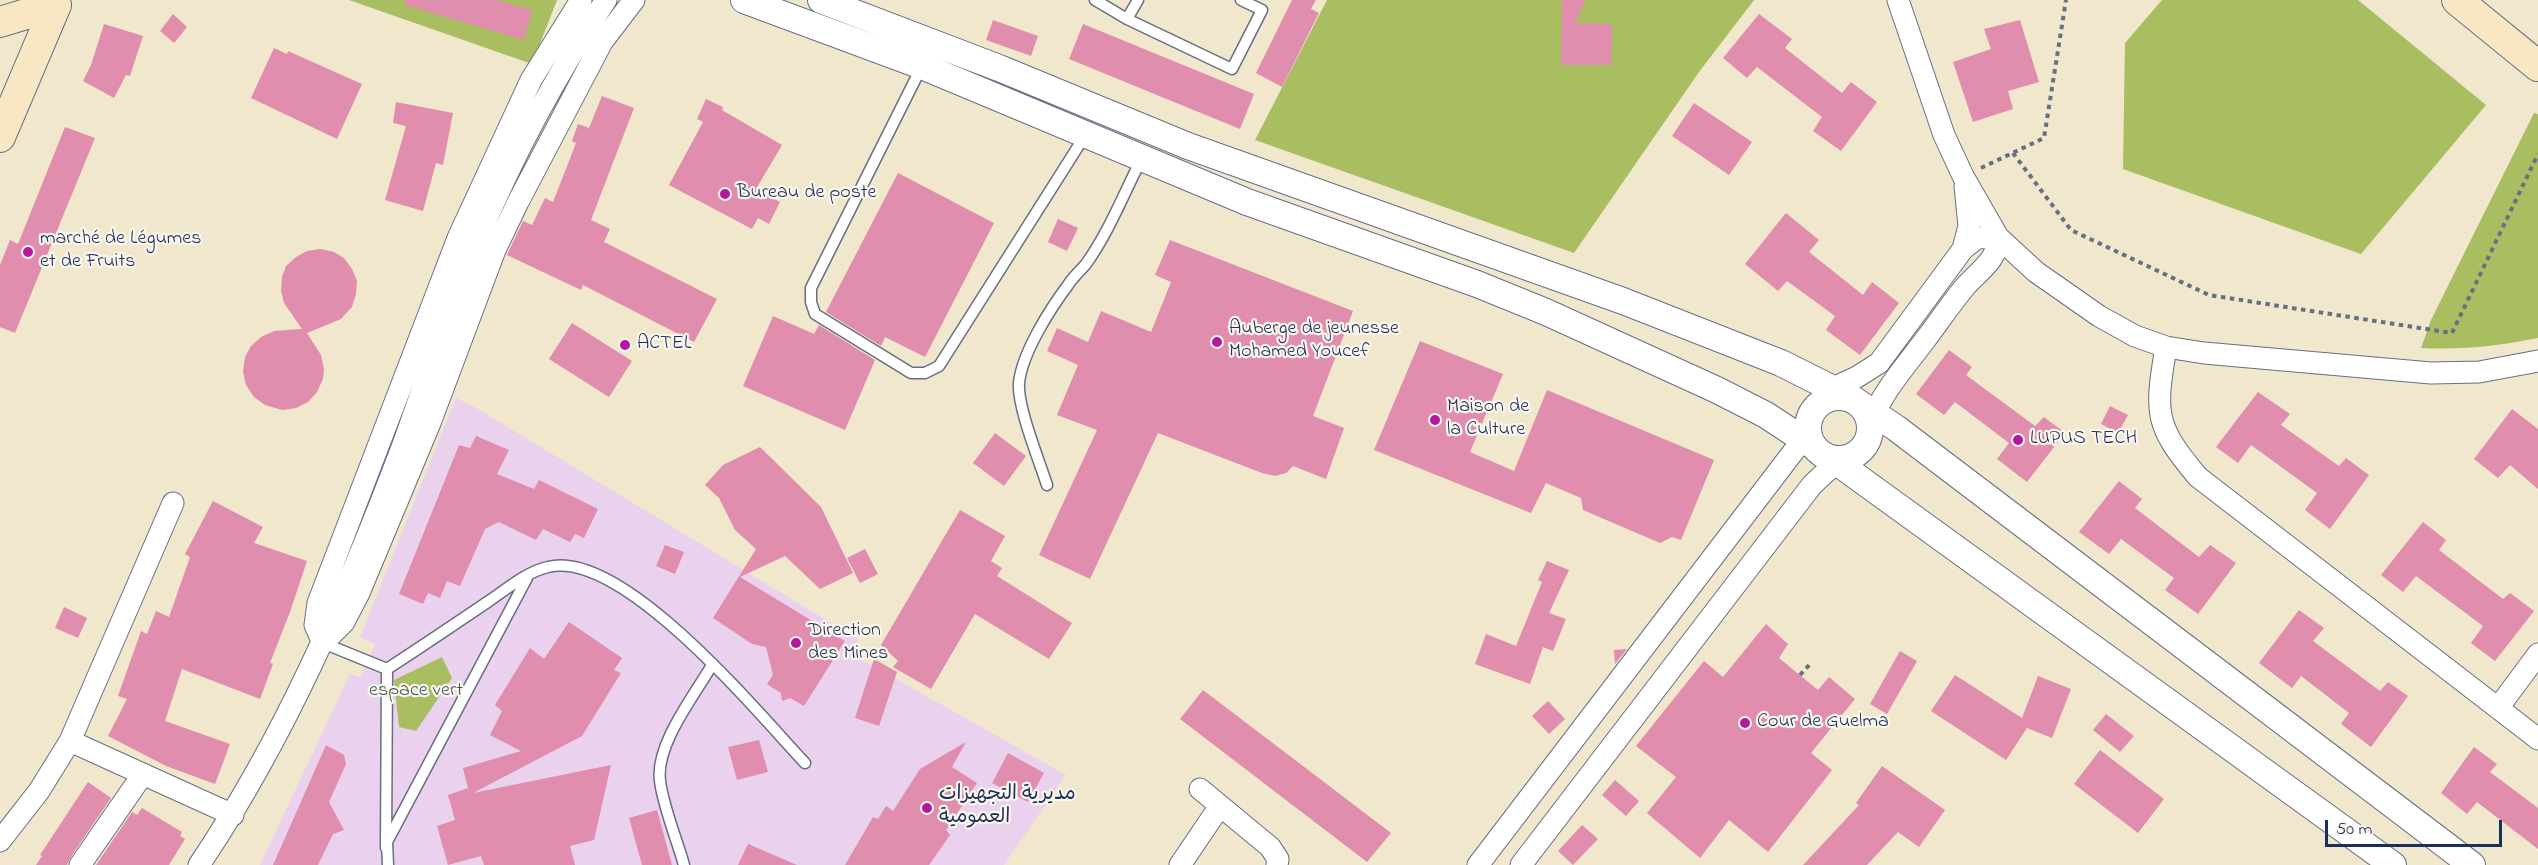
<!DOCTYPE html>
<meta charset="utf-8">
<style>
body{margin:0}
#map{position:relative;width:2538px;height:865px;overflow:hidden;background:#f0e7cc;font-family:"Indie Flower",sans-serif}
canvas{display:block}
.scale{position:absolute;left:2325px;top:820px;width:177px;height:27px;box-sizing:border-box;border:3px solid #1b2f5e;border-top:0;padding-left:8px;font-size:18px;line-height:21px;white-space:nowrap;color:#1b2f5e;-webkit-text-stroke:4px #fbf7ec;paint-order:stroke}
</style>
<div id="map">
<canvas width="2538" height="865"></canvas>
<div class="scale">50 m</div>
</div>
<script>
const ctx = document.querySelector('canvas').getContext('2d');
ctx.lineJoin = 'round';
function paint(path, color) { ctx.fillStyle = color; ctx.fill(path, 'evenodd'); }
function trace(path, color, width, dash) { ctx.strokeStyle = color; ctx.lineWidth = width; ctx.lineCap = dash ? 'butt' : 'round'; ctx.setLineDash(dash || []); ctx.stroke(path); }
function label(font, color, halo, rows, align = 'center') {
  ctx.font = font + ' "Indie Flower","Playpen Sans Arabic",sans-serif'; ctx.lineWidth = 4.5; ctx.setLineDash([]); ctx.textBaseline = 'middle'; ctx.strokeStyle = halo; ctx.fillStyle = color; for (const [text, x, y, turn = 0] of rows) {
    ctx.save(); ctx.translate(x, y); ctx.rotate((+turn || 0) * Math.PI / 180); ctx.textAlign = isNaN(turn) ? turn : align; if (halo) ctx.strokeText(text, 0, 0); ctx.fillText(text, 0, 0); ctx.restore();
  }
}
const built = new Path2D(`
 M456 398 478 409 859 640 852 654 1066 775 1004 865H260L350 674 361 677 375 644 360 637Z`);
const green = new Path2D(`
 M349 0H557L532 64Z
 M1327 0H1754L1699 72 1574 253 1255 140Z
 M2162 0H2358L2486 105 2361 254 2123 169 2125 43Z
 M2534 113 2538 114V338C2497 346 2463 350 2421 348L2431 320Z
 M442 657 452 678 416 731 399 727 394 680Z`);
const building = new Path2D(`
 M406 0H496L532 10 524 40 405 5Z
 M1292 0H1316L1311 9 1319 13 1282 87 1256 73Z
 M1562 0H1586L1575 23 1612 24 1611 65H1561Z
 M173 14 187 27 174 43 160 31Z
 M1759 14 1792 39 1785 48 1842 93 1851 82 1877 102 1841 151 1813 131 1822 117 1757 67 1747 78 1723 58Z
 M993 20 1038 36 1031 56 986 40Z
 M2020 20 2039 82 2008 91 2013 109 1973 122 1953 62 1991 49 1984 29Z
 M104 24 143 36 130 76 126 75 114 98 83 81 91 65Z
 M1083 24 1254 94 1240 129 1069 59Z
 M274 48 287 54 288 51 362 84 337 139 251 98Z
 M602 96 634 108 591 220 610 229 604 242 717 299 694 342 583 285 581 290 507 255 523 221 532 225 545 198 553 202 576 143 572 141 578 124 589 128Z
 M706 99 723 107 722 110 782 145 756 189 780 202 769 224 758 218 752 229 669 185 703 122 697 119Z
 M396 102 453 113 443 165 436 163 423 211 385 200 406 126 393 123Z
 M1694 103 1752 142 1729 175 1672 136Z
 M65 127 95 138 15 333 0 327V265L10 240 18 244Z
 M898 173 994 223 925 357 885 337 881 346 826 312Z
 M1786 213 1819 240 1809 252 1863 295 1872 282 1899 303 1860 355 1826 330 1835 316 1787 281 1778 291 1745 264Z
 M1058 219 1078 228 1067 251 1048 242Z
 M1170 240 1353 311 1313 416 1344 428 1326 479 1293 466 1286 473 1275 476 1262 473 1158 433 1090 579 1039 555 1097 430 1057 415 1078 365 1047 351 1057 328 1088 342 1101 311 1151 332 1171 282 1155 275Z
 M321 249 334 252 344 258 352 269 357 281 356 294 352 307 341 319 307 333 321 355 324 369 323 379 317 392 308 402 296 408 282 410 265 405 254 397 246 385 243 372 245 357 251 346 261 337 274 331 302 329 284 303 281 291 282 277 286 266 296 257 307 251Z
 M773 316 814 334 819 325 875 360 845 430 743 386Z
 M572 323 632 361 609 397 549 359Z
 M1420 341 1503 374 1470 452 1514 471 1547 390 1714 460 1681 540 1672 537 1660 543 1583 510 1581 498 1546 483 1531 513 1374 450Z
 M1949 350 1972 367 1966 375 2035 426 2044 417 2065 433 2027 482 1997 459 2009 443 1955 402 1944 415 1916 394Z
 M2258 392 2290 414 2281 425 2339 466 2346 458 2369 475 2330 529 2305 510 2317 493 2251 445 2238 463 2216 447Z
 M2110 406 2128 415 2118 433 2101 424Z
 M2512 409 2538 429V489L2510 465 2498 478 2474 459Z
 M995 433 1026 456 1004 486 973 463Z
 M476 436 509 450 497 474 534 489 539 480 598 509 584 538 575 534 570 542 543 529 536 540 499 522 485 529 460 586 447 581 440 598 428 593 423 604 399 594 459 445 470 448Z
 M760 447 821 507 853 573 820 589 785 556 740 577 845 641 804 706 790 698 782 701 781 693 767 684 773 675 766 647 752 644 713 618 756 549 735 530 719 498 705 485 723 465Z
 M2119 481 2142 499 2135 508 2199 557 2210 545 2236 563 2198 614 2165 590 2174 578 2121 539 2109 554 2079 532Z
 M213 501 263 527 254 543 307 561 290 612 270 663 273 664 260 699 182 669 165 721 230 744 215 784 166 766 108 736 127 699 118 696 141 631 147 634 156 611 169 617 190 557 185 554Z
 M960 510 1005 536 991 561 1002 568 997 576 1072 623 1049 659 975 614 931 689 893 667 898 661 881 645Z
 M2423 522 2446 540 2439 550 2503 599 2510 593 2534 611 2495 661 2471 643 2483 626 2416 576 2403 592 2381 575Z
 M665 545 684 552 675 574 656 566Z
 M865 549 878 574 860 583 847 558Z
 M1547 561 1569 570 1549 613 1566 619 1553 651 1543 647 1530 684 1475 664 1486 634 1516 646 1542 582 1538 580Z
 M64 607 87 618 78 638 55 628Z
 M2299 610 2324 628 2313 641 2380 691 2388 682 2408 696 2371 747 2341 724 2349 713 2301 676 2292 688 2259 663Z
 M569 622 622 658 614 670 621 673 582 736 473 793 611 765 594 840 570 846 575 865H484L481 856 448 865 437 826 455 820 448 795 468 788 463 768 521 751 490 735 502 711 495 705 530 648 544 659Z
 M1766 624 1788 644 1779 658 1818 690 1829 677 1855 699 1811 753 1832 770 1768 852 1729 820 1700 858 1647 813 1676 777 1636 746 1704 661 1723 677Z
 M1627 649 1615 664 1614 650Z
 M1900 651 1917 661 1887 714 1870 704Z
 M874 659 897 672 879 726 855 718Z
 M1955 675 2022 718 2038 676 2071 689 2052 738 2027 728 2006 760 1931 711Z
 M1203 690 1391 833 1367 862 1180 719Z
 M1548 701 1565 719 1549 734 1532 716Z
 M2106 714 2134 736 2120 752 2093 730Z
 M759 740 768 772 737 780 728 747Z
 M966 742 952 767 977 783 946 830 950 835 929 865H845L873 817 878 819 886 806 893 811 920 769Z
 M326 745 344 755 346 764 329 802 344 830 333 834 318 865H273Z
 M2474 747 2497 764 2490 772 2538 808V849L2477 802 2467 814 2441 793Z
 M2100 750 2164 799 2138 833 2074 784Z
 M1008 753 1044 773 1028 802 992 783Z
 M1882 766 1945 810 1919 847 1898 832 1867 865H1803L1859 805 1856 803Z
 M1615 780 1639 801 1626 816 1602 795Z
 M88 782 111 798 70 858 67 865H36L42 856 40 855Z
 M142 808 182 832 180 836 185 839 169 865H96L132 812 137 815Z
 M657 810 672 865H642L629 818Z
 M1582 825 1598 839 1573 865 1558 851Z
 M748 844 797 865H738Z`);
const path = new Path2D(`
 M2013 153 2071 230 2209 295 2452 333 2538 154
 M1981 168 2044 138 2066 0
 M1800 675 1811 663`);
const service = new Path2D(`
 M1095 0 1127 19 1232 69 1262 10 1241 0
 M1127 19 1138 0
 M922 66 811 288V302L815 314 911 373H925L939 366 1086 134
 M1047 485C1039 460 1017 406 1019 383 1022 353 1050 309 1068 285 1073 277 1080 271 1086 264 1109 232 1124 193 1142 158
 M323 643 387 669
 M386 848 387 669C421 647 455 624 489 601 507 589 526 572 548 567 622 548 757 712 805 763
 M388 865 387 842 527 578
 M684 865C677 840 663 806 660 781 655 745 694 696 712 665`);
const minor = new Path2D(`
 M581 0 531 80 458 238 318 603 315 625 323 643 344 622 359 593 430 423 495 250 518 202 602 42 634 0
 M1898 0 1944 135 1963 176 1998 237 2036 272 2099 316 2135 336 2166 347 2204 353 2431 373 2479 372 2538 361
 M1963 249 1969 226 1965 186
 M2166 347C2155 413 2154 425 2198 477L2538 739
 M1821 401 1831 389 1857 377 1879 363 1963 249 1977 238 1998 237C1998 261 1978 271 1964 288 1950 305 1938 323 1925 340 1905 367 1880 394 1870 426
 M2498 708 2538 654
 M70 741 233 815
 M1200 789 1270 847 1278 859 1277 865
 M0 841 39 791 70 741 173 503
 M80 865 143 774
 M199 865C286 736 346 595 401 450 426 382 447 313 475 246 510 162 555 76 606 0
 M1180 865 1220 806
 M1478 865 1803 439 1808 421
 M1521 865 1812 485 1828 470 1852 456`);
const tertiary = new Path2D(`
 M744 0 922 66 1247 202 1477 284 1546 312 1717 390 1766 415 1813 446
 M821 0 999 68 1188 146 1623 301 1781 363 1853 399 1896 428 2472 865
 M1808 428a31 31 0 1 1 62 0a31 31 0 1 1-62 0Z
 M1831 458 2393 865`);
const secondary = new Path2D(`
 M2457 0 2538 66
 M0 22 56 5
 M0 137 56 5`);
const markers = [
 [725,194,6,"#b5179e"],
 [28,252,6,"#b5179e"],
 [1217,342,6,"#b5179e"],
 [625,345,6,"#b5179e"],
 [1435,420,6,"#b5179e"],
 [2018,440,6,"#b5179e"],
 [796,643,6,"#b5179e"],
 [1745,723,6,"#b5179e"],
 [927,808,6,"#b5179e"]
];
const poiNames = [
 ["Bureau de poste",737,194],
 ["marché de Légumes",40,240],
 ["et de Fruits",40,263],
 ["Auberge de jeunesse",1229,330],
 ["Mohamed Youcef",1229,353],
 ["ACTEL",637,345],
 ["Maison de",1447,408],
 ["la Culture",1447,431],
 ["LUPUS TECH",2030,440],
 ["Direction",808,632],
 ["des Mines",808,655],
 ["Cour de Guelma",1757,723],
 ["مديرية التجهيزات",939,796],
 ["العمومية",939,819]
];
const parkNames = [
 ["espace vert",416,692]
];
paint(built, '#ead1ed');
paint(green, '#a9bd61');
paint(building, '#e08dae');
trace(service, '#666f84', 13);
trace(minor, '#666f84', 23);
trace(tertiary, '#666f84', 28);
trace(secondary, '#666f84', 32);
trace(path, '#666f84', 4, [4.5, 4.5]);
trace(service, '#fff', 10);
trace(minor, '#fff', 21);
trace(tertiary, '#fff', 26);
trace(secondary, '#f9e7c3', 30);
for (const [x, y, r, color] of markers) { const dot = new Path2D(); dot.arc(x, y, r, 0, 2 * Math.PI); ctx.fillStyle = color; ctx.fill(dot); trace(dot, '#fbf7ec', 2); }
label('20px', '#1b2f5e', '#fbf7ec', poiNames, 'left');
label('20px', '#465a5f', '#fbf7ec', parkNames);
</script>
